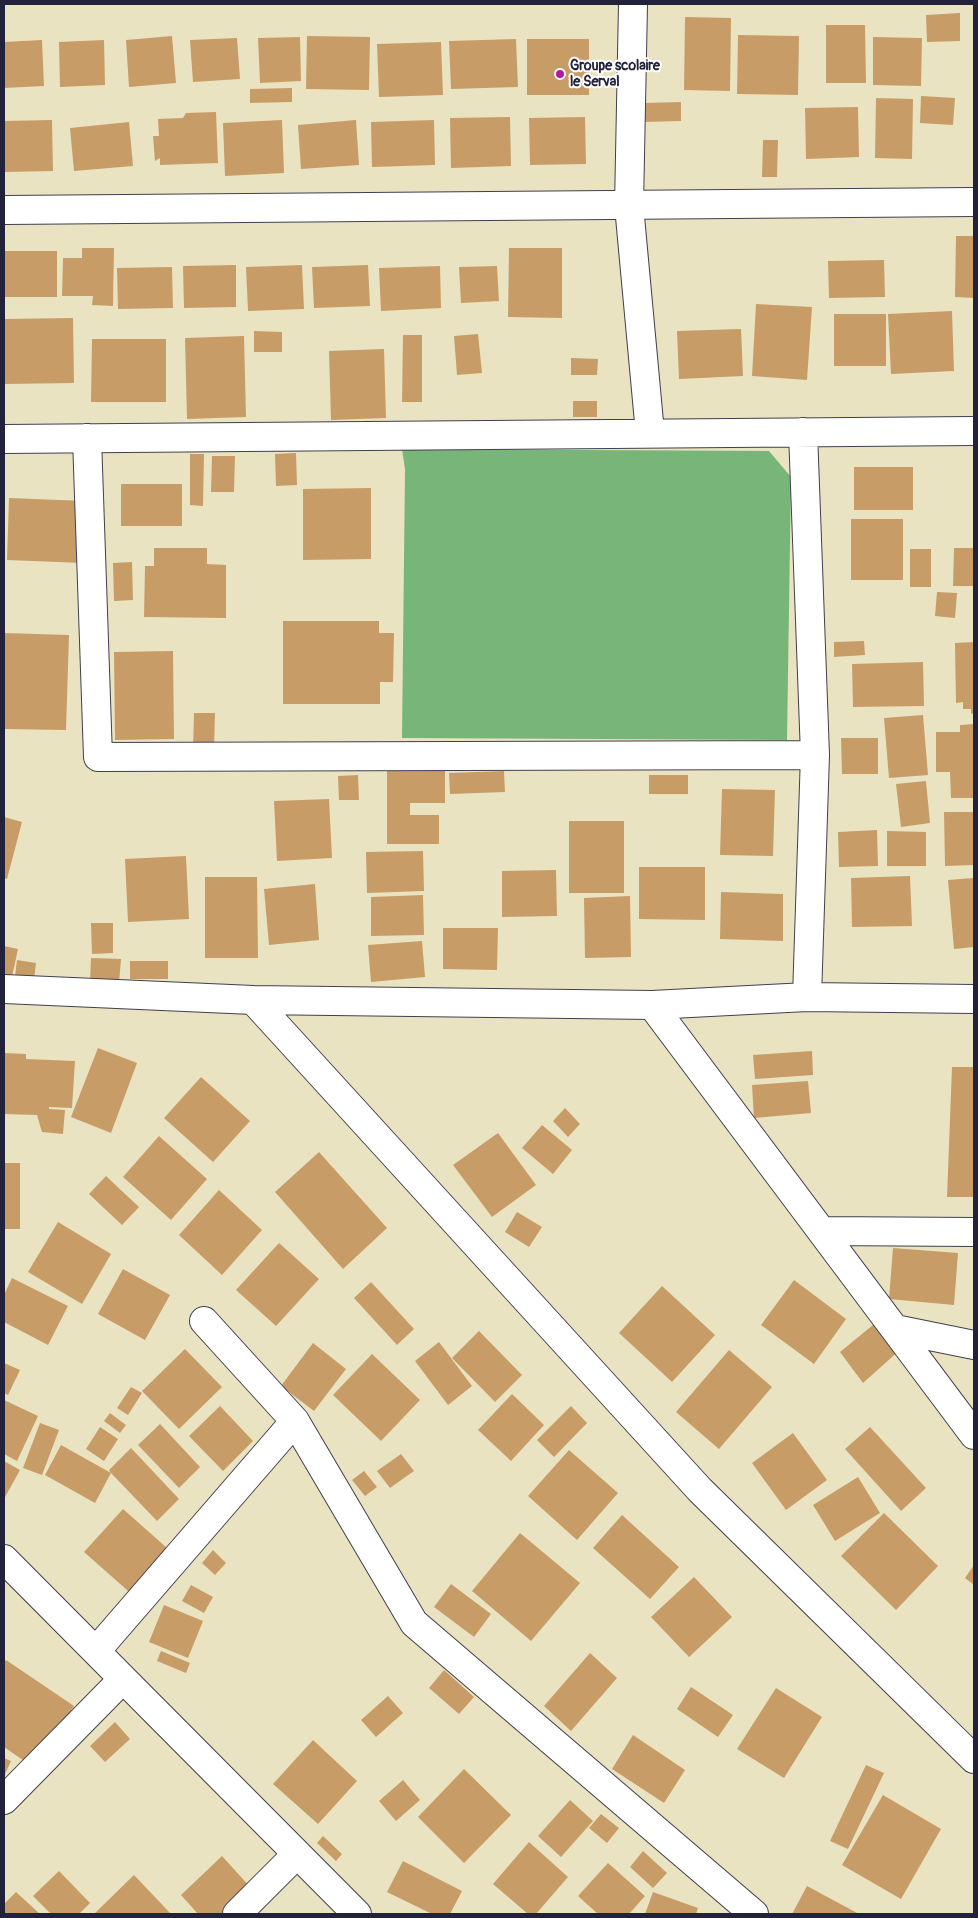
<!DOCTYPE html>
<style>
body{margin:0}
#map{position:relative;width:978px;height:1918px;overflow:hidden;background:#eae3c2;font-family:Pangolin,sans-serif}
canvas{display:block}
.frame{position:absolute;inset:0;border:5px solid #22223b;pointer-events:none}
</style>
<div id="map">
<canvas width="978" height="1918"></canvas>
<div class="frame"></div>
</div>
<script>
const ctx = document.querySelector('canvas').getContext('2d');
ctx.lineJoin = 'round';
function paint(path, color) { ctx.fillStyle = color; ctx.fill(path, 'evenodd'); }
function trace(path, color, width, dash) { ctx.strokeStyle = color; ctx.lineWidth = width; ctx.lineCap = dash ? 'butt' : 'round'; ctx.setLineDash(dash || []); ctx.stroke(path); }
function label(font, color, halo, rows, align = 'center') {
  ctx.font = font + ' Pangolin,sans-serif'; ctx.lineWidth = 4; ctx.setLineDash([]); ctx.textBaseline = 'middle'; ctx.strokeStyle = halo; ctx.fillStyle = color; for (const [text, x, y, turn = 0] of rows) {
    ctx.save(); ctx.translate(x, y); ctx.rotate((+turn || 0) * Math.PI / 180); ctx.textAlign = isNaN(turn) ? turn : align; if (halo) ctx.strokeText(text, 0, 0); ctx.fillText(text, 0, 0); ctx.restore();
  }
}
const forest = new Path2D(`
 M402 449 769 451 791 477 787 740 402 738 405 469Z`);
const building = new Path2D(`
 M960 13V41L927 42 926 15Z
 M685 17 731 18 730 91 684 90Z
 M826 25H865L866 83H826Z
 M738 35 799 36 798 95 737 94Z
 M172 36 176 83 129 87 126 40Z
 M307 36 370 37 369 90 306 89Z
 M300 37 301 81 260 83 258 38Z
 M873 37 922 38 921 86 873 85Z
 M237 38 240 79 193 82 190 40Z
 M516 39 518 87 451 89 449 41Z
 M527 39H589V95H527Z
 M42 40 44 86 4 88V42Z
 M104 40 105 85 60 87 59 42Z
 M441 42 443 95 379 97 377 44Z
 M292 88V102L250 103V89Z
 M921 96 955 98 953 125 920 123Z
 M876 98 913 99 912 159 875 158Z
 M681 102V121L644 122V103Z
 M858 107 859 157 806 159 805 108Z
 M216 112 218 163 160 165V158L155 161 153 136H159L158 119 183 118 186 113Z
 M510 117 511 166 451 168 450 118Z
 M585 117 586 164 530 165 529 118Z
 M52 120 53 171 4 172V121Z
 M282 120 284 173 225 176 223 123Z
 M356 120 359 165 301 169 298 125Z
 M434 120 435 165 372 167 371 122Z
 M129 122 133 166 74 171 70 128Z
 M763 140H778L777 177H762Z
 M956 236H974V298L955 297Z
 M82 248H114L113 306 92 305 93 296H62L63 258H82Z
 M509 248H562V318L508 317Z
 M4 251H57V297H4Z
 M884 260 885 297 829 298 828 261Z
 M236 265V307L184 308 183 266Z
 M302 265 304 309 248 311 246 267Z
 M368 265 370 306 314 308 312 267Z
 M440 266 441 308 381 311 379 268Z
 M497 266 499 301 461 303 459 267Z
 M172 267 173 308 118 309 117 268Z
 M756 304 812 307 807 380 752 376Z
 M952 311 954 371 891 374 888 314Z
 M834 314H886V366H834Z
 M73 318 74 383 4 384V319Z
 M741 329 743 376 679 379 677 331Z
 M254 331 282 332V352H254Z
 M478 334 482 373 457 375 454 336Z
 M403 335H422V402H402Z
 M244 336 246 417 187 419 185 338Z
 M92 339H166V402H91Z
 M384 349 386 418 331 420 329 351Z
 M571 358 598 359 597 375H571Z
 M573 401H597V417H573Z
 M296 453 297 485 276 486 275 454Z
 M190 454H204L203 506 190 505Z
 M212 456H235L234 492H211Z
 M854 467H913V510H854Z
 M121 484H182V526H121Z
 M371 488V559L303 560V489Z
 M9 498 85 501 82 563 7 560Z
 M851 519H903V580H851Z
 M154 548H207V564L226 565V618L144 617 145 566H154Z
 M954 548H974V586H953Z
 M910 549H931V587H910Z
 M132 562 133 600 114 601 113 563Z
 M937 592 957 593 955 618 935 616Z
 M283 621H379V633H394L393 682H380V704H283Z
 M4 633 69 635 66 730 4 729Z
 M864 641 865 655 834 657V642Z
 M974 642V713L971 714V709H963V702L956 703 955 643Z
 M173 651 174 739 115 740 114 652Z
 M923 662 924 706 853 707 852 664Z
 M194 713H215L214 750H193Z
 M923 715 928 775 889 778 884 718Z
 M974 724V798H951L950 772H936V732H960V725Z
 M841 738H878V774H842Z
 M387 761H445V803H410V815H439V844H387Z
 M504 771 505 792 450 794 449 773Z
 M358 775 359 800H339L338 776Z
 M649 775H688V794H649Z
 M926 781 930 823 901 827 896 784Z
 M722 789 775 790 773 856 720 855Z
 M329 799 332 858 277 861 274 801Z
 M944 812H974V865L945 866Z
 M4 817 22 822 7 879 4 878Z
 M569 821H624V893H569Z
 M877 830 878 866 839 867 838 832Z
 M887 831 926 832V866H887Z
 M423 851 424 891 367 893 366 852Z
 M186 856 189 919 128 922 125 859Z
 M639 867H705V920L639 919Z
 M556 870 557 916 502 917V871Z
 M910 876 912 926 852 927 851 878Z
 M205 877H257L258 958H205Z
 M974 878V947L954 949 948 880Z
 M315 884 319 940 269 945 264 889Z
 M721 892 783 894V941L720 939Z
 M423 895 424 935 371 936V897Z
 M630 896 631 957 585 958 584 898Z
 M91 923H113V953L92 954Z
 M443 928H498L497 970 443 969Z
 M422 941 425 977 371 982 368 945Z
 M4 946 18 949 12 977 4 975Z
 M91 958 121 959 119 983 90 982Z
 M17 960 36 963 34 980 15 977Z
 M130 961H168V979H130Z
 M98 1048 137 1063 111 1133 71 1117Z
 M812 1051 813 1075 755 1079 753 1055Z
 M5 1053 26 1054V1059L75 1061 72 1108 49 1107V1109L65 1110 63 1134 42 1132 37 1115 4 1114Z
 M952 1067H974V1197H947Z
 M201 1077 250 1121 213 1162 164 1118Z
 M808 1081 811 1113 754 1118 752 1085Z
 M565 1108 580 1124 568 1137 553 1121Z
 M542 1125 572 1150 553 1174 522 1148Z
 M498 1133 536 1185 492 1217 453 1165Z
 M159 1136 207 1179 171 1220 123 1177Z
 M319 1152 387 1228 343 1269 275 1192Z
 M4 1163H20V1229H4Z
 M106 1176 139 1207 122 1225 89 1194Z
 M219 1190 262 1230 222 1275 179 1235Z
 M517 1212 542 1227 529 1247 505 1232Z
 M58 1222 111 1254 82 1304 28 1272Z
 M279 1243 319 1279 276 1326 236 1290Z
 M893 1248 958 1253 954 1305 889 1299Z
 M123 1269 170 1295 145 1340 98 1314Z
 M12 1278 68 1306 48 1345 4 1322V1295Z
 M794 1280 846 1319 814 1364 761 1325Z
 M371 1282 414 1329 397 1345 354 1298Z
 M662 1286 715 1335 672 1382 619 1333Z
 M879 1320 901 1349 863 1383 840 1352Z
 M479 1331 522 1375 495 1402 452 1358Z
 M439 1342 472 1386 448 1405 415 1361Z
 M313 1343 346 1369 314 1411 281 1386Z
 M185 1349 222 1387 179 1429 142 1391Z
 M729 1350 772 1387 719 1449 676 1412Z
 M372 1354 420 1400 381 1441 333 1395Z
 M4 1363 20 1370 8 1395 4 1393Z
 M131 1387 142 1393 128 1415 117 1408Z
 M512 1394 544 1425 511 1461 478 1430Z
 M4 1400 38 1416 17 1461 4 1454Z
 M220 1406 253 1441 223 1471 189 1436Z
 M571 1406 587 1423 554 1457 537 1440Z
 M110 1413 126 1425 120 1433 104 1421Z
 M40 1423 59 1430 42 1475 23 1468Z
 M160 1424 200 1467 179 1488 138 1445Z
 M100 1427 118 1439 104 1461 86 1449Z
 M870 1427 926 1488 901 1511 845 1449Z
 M793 1433 827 1480 786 1510 752 1463Z
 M61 1445 111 1473 109 1470 131 1448 179 1499 157 1521 111 1473 95 1503 45 1475Z
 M569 1450 618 1493 577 1540 528 1496Z
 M401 1454 414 1471 390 1488 377 1471Z
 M4 1461 20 1470 4 1499Z
 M364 1471 377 1487 365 1496 352 1480Z
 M858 1477 880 1513 835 1541 813 1505Z
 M123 1509 175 1555 136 1598 84 1552Z
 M884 1513 938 1566 896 1610 841 1556Z
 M622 1515 679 1567 650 1599 593 1548Z
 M520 1533 580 1583 531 1641 472 1591Z
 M213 1550 226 1563 215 1575 202 1563Z
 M974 1565V1585L965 1578Z
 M694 1577 732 1617 689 1657 651 1617Z
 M451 1584 491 1614 474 1637 434 1607Z
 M191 1585 213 1597 204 1613 182 1601Z
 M164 1605 203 1621 188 1658 149 1642Z
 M161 1651 190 1663 186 1673 157 1661Z
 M590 1653 617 1678 571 1731 544 1706Z
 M6 1660 74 1706 33 1767 4 1747V1663Z
 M444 1670 474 1697 459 1714 429 1688Z
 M691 1687 733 1715 718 1737 677 1709Z
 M776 1688 822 1717 784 1778 737 1749Z
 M388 1696 403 1713 376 1737 361 1720Z
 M115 1722 130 1739 105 1762 90 1746Z
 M633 1735 685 1770 664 1803 612 1769Z
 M313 1740 357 1781 318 1824 273 1784Z
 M4 1758 11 1761 4 1776Z
 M866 1765 884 1773 848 1849 830 1841Z
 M464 1769 511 1815 464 1863 418 1817Z
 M403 1780 420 1800 396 1821 379 1801Z
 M883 1795 941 1829 901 1899 842 1865Z
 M570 1800 593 1821 561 1857 538 1836Z
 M601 1814 619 1828 607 1843 589 1828Z
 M323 1836 342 1854 336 1861 317 1843Z
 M529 1842 568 1877 536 1914H528L493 1884Z
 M643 1851 667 1873 653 1888 630 1867Z
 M222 1856 251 1888 223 1914H198L181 1895Z
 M403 1861 462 1891 450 1914H432L387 1892Z
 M608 1863 645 1896 629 1914H598L578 1896Z
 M59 1871 90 1903 79 1914H51L33 1896Z
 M134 1875 171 1914H94Z
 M807 1886 859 1914H792Z
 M16 1892 40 1914H4V1904Z
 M653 1892 698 1908 696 1914H645Z`);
const minor = new Path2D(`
 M633 4 629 206 650 433
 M4 210 974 202
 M803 432 815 755 807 997
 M87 438 98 757 815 755
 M4 439 974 431
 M4 989 253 1000 652 1005 807 997 974 999
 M253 1000 700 1490 974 1759
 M652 1005 974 1435
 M822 1231 974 1232
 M204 1321 295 1421 414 1623 754 1914
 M895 1329 974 1345
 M4 1559 357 1914
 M96 1651 295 1421
 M4 1800 123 1679
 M237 1914 297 1854`);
const markers = [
 [560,74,5,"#b5179e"]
];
const poiNames = [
 ["Groupe scolaire",570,66],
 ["le Serval",570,82]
];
paint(forest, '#77b678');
paint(building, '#c89c67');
trace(minor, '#403f4f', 30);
trace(minor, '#fff', 28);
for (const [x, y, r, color] of markers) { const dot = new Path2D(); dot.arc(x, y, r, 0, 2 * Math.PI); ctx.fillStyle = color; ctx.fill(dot); trace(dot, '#fff', 2); }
label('bold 14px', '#22223b', '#fff', poiNames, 'left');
</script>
